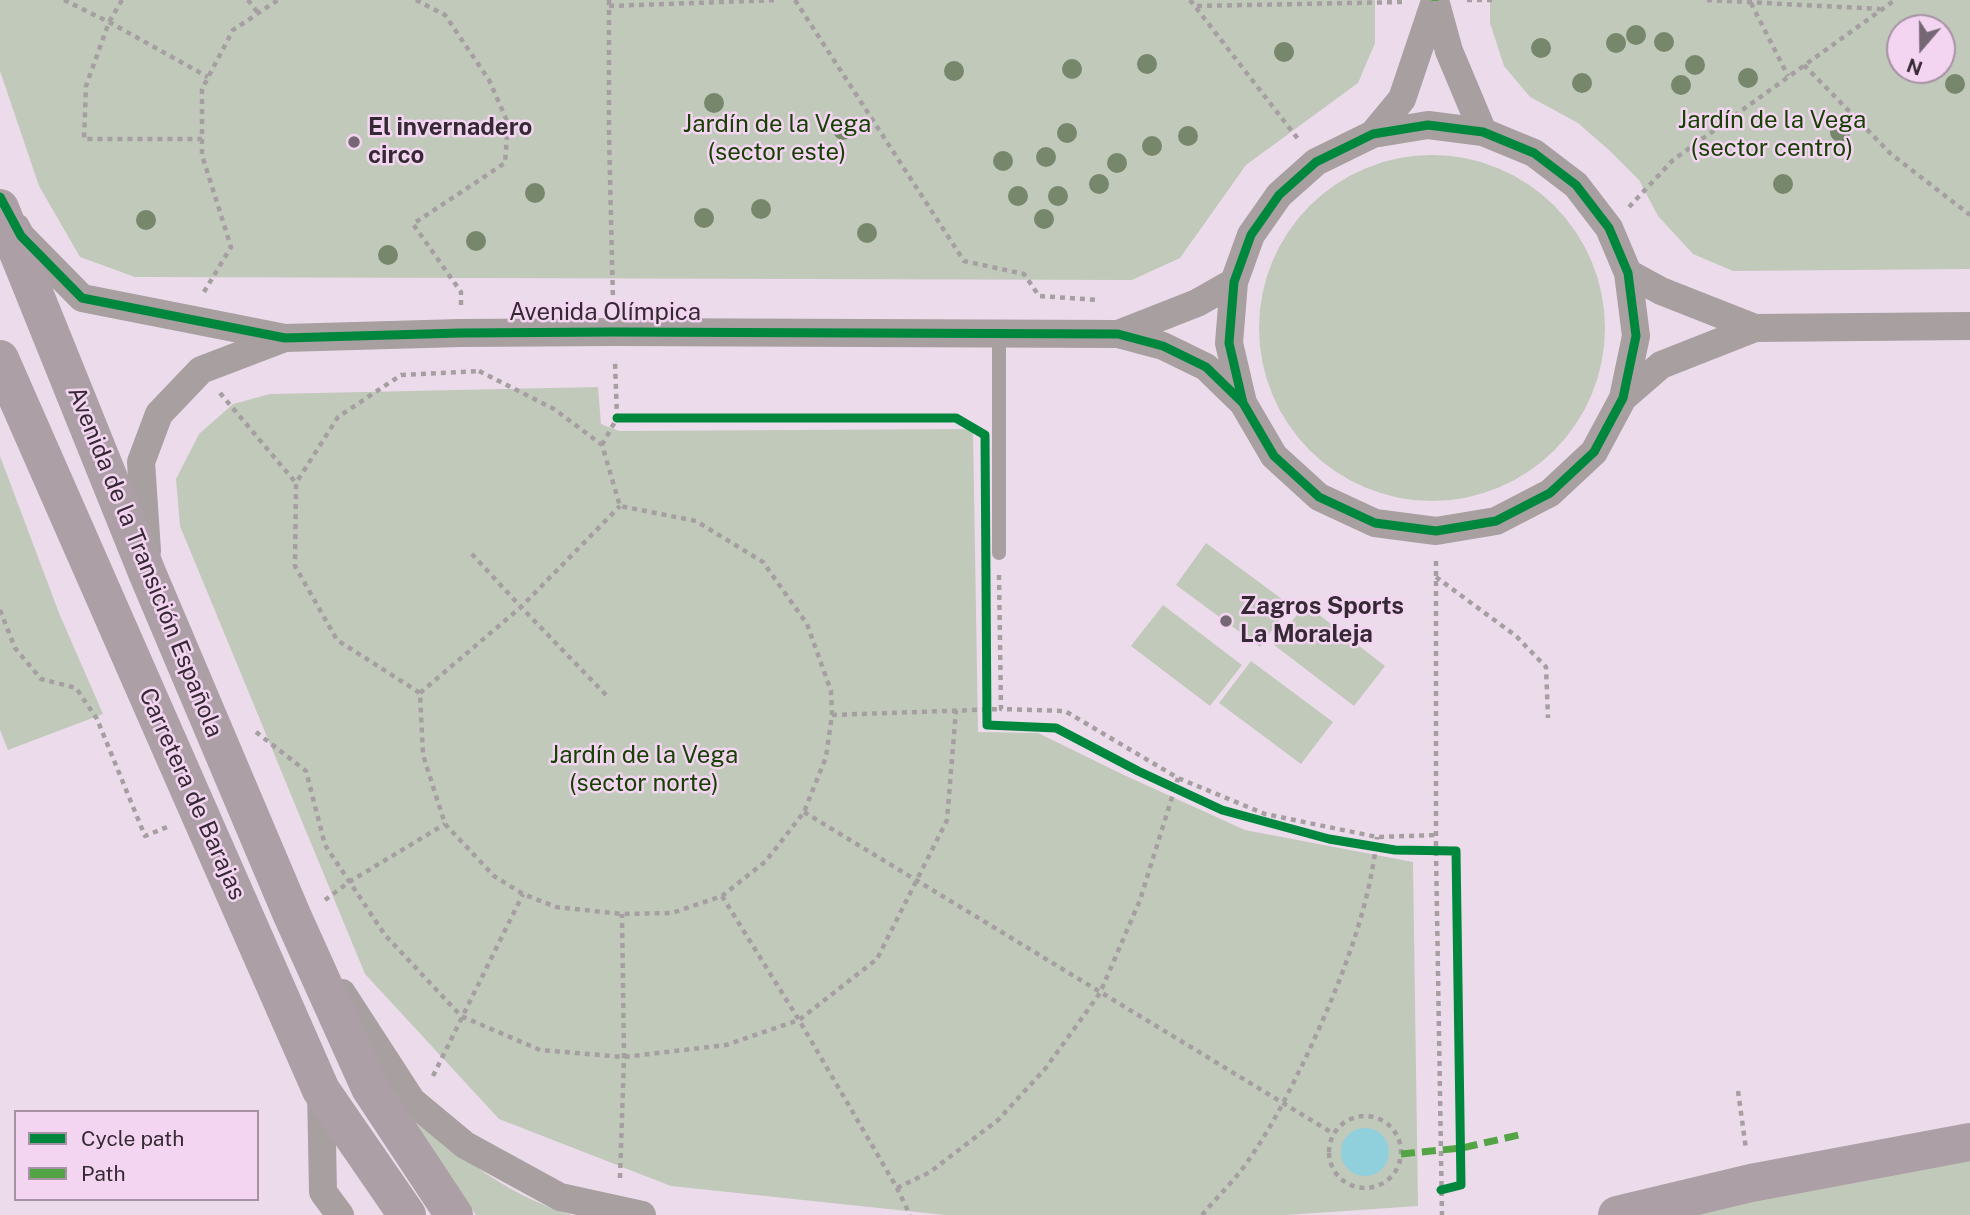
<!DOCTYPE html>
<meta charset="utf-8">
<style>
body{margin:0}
#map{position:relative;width:1970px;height:1215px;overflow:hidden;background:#ecdceb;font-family:"Public Sans",sans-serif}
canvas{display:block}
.legend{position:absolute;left:14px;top:1110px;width:245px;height:91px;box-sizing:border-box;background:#f3d5f1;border:2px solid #a791a5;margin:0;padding:9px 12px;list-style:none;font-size:21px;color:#352a34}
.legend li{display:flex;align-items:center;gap:14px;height:35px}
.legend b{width:35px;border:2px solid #a791a5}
.north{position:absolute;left:1886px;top:14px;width:70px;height:70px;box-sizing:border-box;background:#f3d5f1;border:2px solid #a791a5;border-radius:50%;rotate:200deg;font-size:19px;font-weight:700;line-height:28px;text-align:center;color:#352a34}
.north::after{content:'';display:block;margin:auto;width:24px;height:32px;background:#756874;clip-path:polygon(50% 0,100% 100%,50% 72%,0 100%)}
</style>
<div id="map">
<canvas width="1970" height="1215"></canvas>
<ul class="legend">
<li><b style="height:9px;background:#00873e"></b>Cycle path</li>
<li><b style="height:9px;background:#53a444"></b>Path</li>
</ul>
<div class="north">N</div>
</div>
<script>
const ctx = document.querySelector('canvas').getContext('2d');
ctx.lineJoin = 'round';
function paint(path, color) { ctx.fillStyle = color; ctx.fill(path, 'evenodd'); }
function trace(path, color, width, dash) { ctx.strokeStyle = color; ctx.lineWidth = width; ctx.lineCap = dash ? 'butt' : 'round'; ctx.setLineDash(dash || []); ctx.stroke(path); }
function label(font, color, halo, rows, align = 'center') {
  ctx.font = font + ' "Public Sans",sans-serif'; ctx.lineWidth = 5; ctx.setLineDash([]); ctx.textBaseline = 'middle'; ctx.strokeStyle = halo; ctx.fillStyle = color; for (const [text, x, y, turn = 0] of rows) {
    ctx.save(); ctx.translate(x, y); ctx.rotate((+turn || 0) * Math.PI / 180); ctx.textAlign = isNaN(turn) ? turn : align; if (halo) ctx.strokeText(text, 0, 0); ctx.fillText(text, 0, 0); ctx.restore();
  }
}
const green = new Path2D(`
 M0 0H1375V43L1358 83 1246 165 1180 258 1132 280 135 277 80 257 39 186 0 71Z
 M1490 0H1970V269L1733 271 1693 254 1658 216 1639 180 1610 151 1578 123 1530 97 1504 66 1490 23ZM1900 28H1942V70H1900Z
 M1259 328a173 173 0 1 1 346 0a173 173 0 1 1-346 0Z
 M598 387 601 424 619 431 973 429 978 732 1038 733 1124 775 1245 830 1413 862 1418 1206 1287 1215H945L671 1186 499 1119 365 974 180 526 176 479 199 434 233 404 270 394Z
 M0 456 59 613 103 714 8 750 0 730Z
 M1206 543 1290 605 1260 647 1176 585Z
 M1305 604 1385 666 1354 706 1274 645Z
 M1163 605 1242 665 1210 706 1131 646Z
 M1251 661 1333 722 1301 764 1219 703Z
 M397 1103C449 1148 504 1195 572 1215H476Z
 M1970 1159V1215H1677Z`);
const water = new Path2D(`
 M1341 1152a24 24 0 1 1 48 0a24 24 0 1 1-48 0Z`);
const path = new Path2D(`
 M64 0 109 22 208 77
 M122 0 109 22 86 86 84 139H202
 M248 0 258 13
 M416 0 445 15 489 80 508 123 505 163 413 224 461 292V305
 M609 0V134L613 301
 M795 0 964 261 1024 274 1039 296 1098 300
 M1190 0 1298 139
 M1467 0H1497
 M1707 0 1880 9
 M1751 3 1788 76
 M609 6 779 0
 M1197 6 1402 2
 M1804 65 1891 154 1970 215
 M1629 207 1673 160 1895 0
 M204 292 231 247 202 155V89L233 30 278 0
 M479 371 554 409 602 445 620 506 696 521 763 562 807 624 831 691 832 715 826 757 804 812 766 861 722 896 672 913 622 914 556 907 523 894 494 876 445 824 423 755 420 693 337 640 295 566 296 483 338 417 401 375Z
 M220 393 296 483
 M602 445 617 418 615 362
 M1436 561V852L1442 1215
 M999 575 1001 709 1065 711 1178 778 1265 814 1377 837 1436 835
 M1436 577 1516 636 1546 667 1548 718
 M0 610 15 648 41 679 76 688 97 719 145 836 167 827
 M420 693 521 607 471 553
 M606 695 521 607 620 506
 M832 715 1001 709
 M256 732 306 771 325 845 385 935 461 1016 540 1050 624 1057 726 1045 799 1020 877 959 947 820 956 710
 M804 812 1334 1134
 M722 896 799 1020 897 1188 910 1215
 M325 900 349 882 445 824
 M433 1076 523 894
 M1738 1091 1746 1149
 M1329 1152a36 36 0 1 1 72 0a36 36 0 1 1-72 0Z
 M620 1178 624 1057 622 914
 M897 1188 930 1172 998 1120 1045 1069 1100 993 1140 900 1178 778
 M1202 1215C1218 1196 1237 1178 1250 1158 1273 1125 1290 1090 1307 1055 1339 986 1369 913 1377 837`);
const service = new Path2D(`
 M999 334V553`);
const minor = new Path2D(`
 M1435 0 1449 51 1483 132
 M1373 134 1402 99 1435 1
 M16 227 21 236 82 298 285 338 460 333 614 332 1118 334 1163 346 1206 367 1243 403 1274 456 1319 497 1375 523 1436 531 1496 521 1550 493 1594 452 1623 398 1636 336 1628 273 1609 228 1576 185 1534 153 1483 132 1428 125 1373 134 1316 162 1279 195 1251 235 1234 282 1229 343 1243 403
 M1628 273 1661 291 1755 328
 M1118 334 1197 303 1234 282
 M1623 398 1661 365 1755 328 1970 326
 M147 551 141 462 159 414 201 370 285 338
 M342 993 412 1101 465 1145 560 1197 642 1215
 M321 1090 323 1192 340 1215`);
const primary = new Path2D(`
 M0 208 148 575 292 915 370 1088 454 1215
 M0 359 321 1090 407 1215
 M1617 1215 1751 1183 1970 1142`);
const quiet = new Path2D(`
 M1435 0V1
 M1401 1154 1462 1148 1523 1134`);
const cycleway = new Path2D(`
 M0 197 21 236 82 298 285 338 460 333 614 332 1118 334 1163 346 1206 367 1243 403 1274 456 1319 497 1375 523 1436 531 1496 521 1550 493 1594 452 1623 398 1636 336 1628 273 1609 228 1576 185 1534 153 1483 132 1428 125 1373 134 1316 162 1279 195 1251 235 1234 282 1229 343 1243 403
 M617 418H956L985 435 987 725 1056 728 1138 771 1222 810 1329 839 1395 850 1456 851 1461 1185 1441 1190`);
const trees = [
 [1636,35],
 [1664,42],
 [1616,43],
 [1541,48],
 [1284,52],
 [1147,64],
 [1695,65],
 [1072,69],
 [954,71],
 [1748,78],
 [1582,83],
 [1955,84],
 [1681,85],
 [714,103],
 [843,130],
 [1840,132],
 [1067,133],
 [1188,136],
 [1152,146],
 [1046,157],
 [1003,161],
 [1117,163],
 [1099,184],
 [1783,184],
 [535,193],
 [1018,196],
 [1058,196],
 [761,209],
 [704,218],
 [1044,219],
 [146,220],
 [867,233],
 [476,241],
 [388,255]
];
const markers = [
 [354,142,7,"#756874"],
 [1226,621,7,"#756874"]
];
const parkNames = [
 ["Jardín de la Vega",1772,121],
 ["(sector centro)",1772,149],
 ["Jardín de la Vega",777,125],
 ["(sector este)",777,153],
 ["Jardín de la Vega",644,756],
 ["(sector norte)",644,784]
];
const poiNames = [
 ["El invernadero",368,128],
 ["circo",368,156],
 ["Zagros Sports",1240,607],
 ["La Moraleja",1240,635]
];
const streetNames = [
 ["Avenida Olímpica",605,313],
 ["Avenida de la Transición Española",145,562,68],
 ["Carretera de Barajas",192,794,66]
];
paint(green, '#c1c9bb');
paint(water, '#90d0dc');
trace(path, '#a69fa2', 4.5, [5, 5]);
trace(service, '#a79fa0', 14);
trace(minor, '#a79fa0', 28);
trace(primary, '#aca0a6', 38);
trace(quiet, '#53a444', 7, [14, 7]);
trace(cycleway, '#00873e', 9);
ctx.fillStyle = '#77876b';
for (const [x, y] of trees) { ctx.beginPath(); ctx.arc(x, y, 10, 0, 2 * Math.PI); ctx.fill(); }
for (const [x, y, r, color] of markers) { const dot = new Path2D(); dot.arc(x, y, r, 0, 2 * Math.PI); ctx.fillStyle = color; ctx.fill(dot); trace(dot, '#f3d5f1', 2.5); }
label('24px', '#174103', '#f3d5f1', parkNames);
label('bold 24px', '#352a34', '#f3d5f1', poiNames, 'left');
label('24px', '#352a34', '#f3d5f1', streetNames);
</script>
